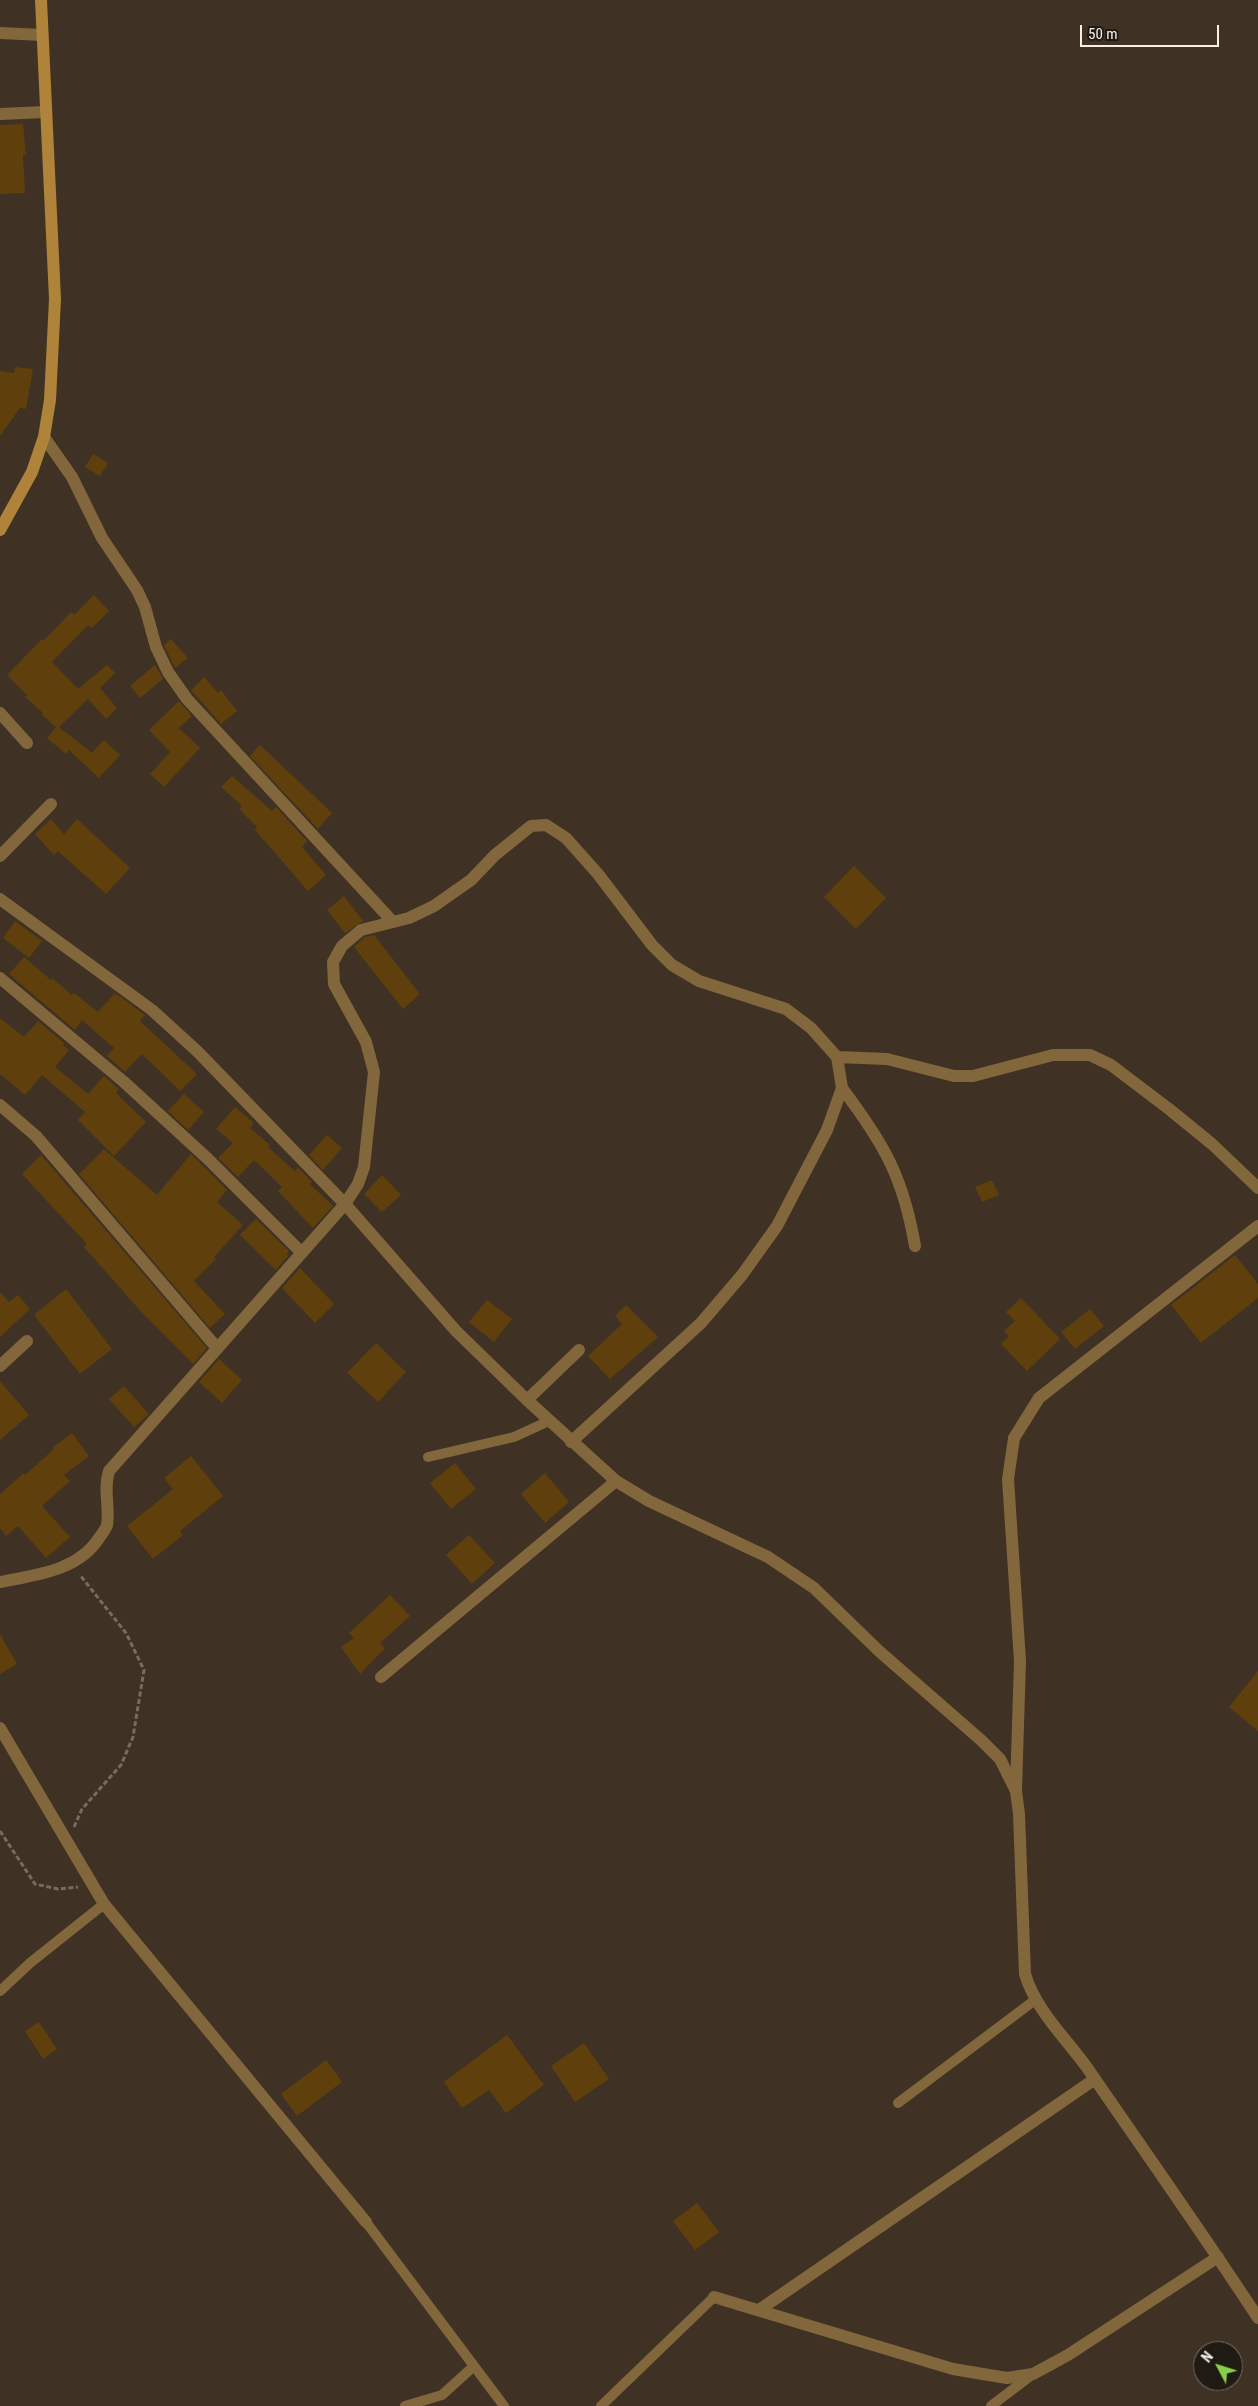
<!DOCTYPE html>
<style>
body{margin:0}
#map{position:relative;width:1258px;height:2406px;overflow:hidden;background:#3f3123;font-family:"Roboto Condensed",sans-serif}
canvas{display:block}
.north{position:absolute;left:1193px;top:2341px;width:50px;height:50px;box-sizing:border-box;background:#201a14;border:1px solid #766f68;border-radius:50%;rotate:310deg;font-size:14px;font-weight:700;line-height:20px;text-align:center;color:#f8efe6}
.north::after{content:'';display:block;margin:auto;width:18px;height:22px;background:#88cf4a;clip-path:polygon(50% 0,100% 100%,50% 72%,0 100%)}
.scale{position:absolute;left:1080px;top:25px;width:139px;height:22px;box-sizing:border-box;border:2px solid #f8efe6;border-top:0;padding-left:6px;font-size:15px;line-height:18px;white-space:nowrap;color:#f8efe6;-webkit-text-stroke:4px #201a14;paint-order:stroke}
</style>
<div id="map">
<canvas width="1258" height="2406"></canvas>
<div class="north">N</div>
<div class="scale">50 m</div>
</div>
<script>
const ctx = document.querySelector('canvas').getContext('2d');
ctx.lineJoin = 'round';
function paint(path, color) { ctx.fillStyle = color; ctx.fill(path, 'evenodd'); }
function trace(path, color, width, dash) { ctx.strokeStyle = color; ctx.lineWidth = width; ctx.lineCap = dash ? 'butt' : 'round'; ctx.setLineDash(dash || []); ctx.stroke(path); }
const building = new Path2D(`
 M23 124 26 155H23L25 193 0 194V125Z
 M15 367 33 369 26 409 20 408 0 436V371L14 373Z
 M93 454 108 463 100 476 85 467Z
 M94 595 109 611 92 628 88 625 52 662 78 689 107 665 115 673 100 688 117 708 106 719 88 699 59 727 92 753 104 740 120 755 99 778 69 750 66 754 47 738 56 727 42 715 43 713 25 697 27 695 7 675 42 639 44 640 71 612 74 615Z
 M171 639 188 658 175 668 164 645Z
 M155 665 163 679 140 698 130 686Z
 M204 677 218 693 221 690 237 711 221 724 191 690Z
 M179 701 192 716 179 728 200 748 164 787 150 774 170 752 149 730Z
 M260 745 332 813 318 829 250 756Z
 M232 776 272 811 276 807 307 841 302 847 326 875 308 891 255 830 257 827 239 809 242 806 221 787Z
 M51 819 64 834 77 819 130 868 106 894 58 851 54 855 35 834Z
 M854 866 886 898 856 929 824 897Z
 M344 896 363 921 345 933 327 910Z
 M15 921 42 941 29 958 3 938Z
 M374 935 420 994 403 1009 354 947 365 937Z
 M24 957 51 980 52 978 72 995 74 993 98 1012 115 993 145 1015 140 1021 197 1074 180 1091 142 1054 125 1072 107 1056 114 1048 82 1020 75 1030 9 974Z
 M0 1018 24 1037 38 1021 64 1043 63 1045 69 1050 55 1067 88 1094 104 1076 119 1089 116 1093 146 1122 114 1156 78 1120 85 1112 42 1075 25 1095 0 1074Z
 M184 1094 204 1112 188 1130 168 1111Z
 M235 1107 254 1123 250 1128 270 1145 268 1147 295 1171 298 1167 312 1182 310 1184 333 1206 313 1228 278 1191 282 1187 254 1160 238 1177 218 1158 233 1143 216 1129Z
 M327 1135 342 1148 323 1170 309 1155Z
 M104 1149 157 1195 191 1154 227 1190 217 1202 243 1225 214 1257 216 1259 194 1281 225 1314 210 1328 79 1174Z
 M41 1155 207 1348 193 1364 144 1315 84 1247 87 1244 22 1174Z
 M382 1175 401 1195 382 1212 364 1194Z
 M992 1180 999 1195 982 1202 975 1187Z
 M256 1219 289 1251 287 1254 288 1256 276 1270 240 1235Z
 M1235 1255 1258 1284V1298L1201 1343 1171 1305Z
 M300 1268 334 1304 315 1323 282 1288Z
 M66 1289 112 1349 80 1374 34 1315Z
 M0 1292 9 1302 18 1295 30 1309 0 1337Z
 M1021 1298 1060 1339 1027 1371 1001 1344 1009 1336 1004 1331 1015 1321 1006 1312Z
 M487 1300 512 1319 494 1342 469 1322Z
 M626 1305 658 1337 610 1379 588 1356 622 1324 615 1316Z
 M1090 1309 1104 1326 1075 1349 1061 1332Z
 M376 1343 406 1372 378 1402 347 1373Z
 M219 1359 242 1380 222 1403 199 1382Z
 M0 1381 29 1415 0 1440Z
 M124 1386 149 1414 134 1427 109 1399Z
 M72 1433 89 1456 64 1475 70 1481 42 1506 70 1537 46 1558 18 1526 6 1536 0 1528V1494L24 1473 25 1475 54 1449 52 1448Z
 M191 1456 223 1496 180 1531 183 1535 153 1559 127 1526 173 1489 164 1478Z
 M455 1463 476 1489 451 1509 430 1483Z
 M545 1473 569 1502 545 1523 521 1494Z
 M469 1535 495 1563 472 1584 446 1555Z
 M390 1595 410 1616 380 1643 385 1648 360 1674 341 1647 354 1638 349 1633Z
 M0 1634 17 1664 0 1674Z
 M1258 1671V1731L1229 1707Z
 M39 2022 57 2049 43 2059 25 2031Z
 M507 2035 544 2085 506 2113 489 2090 462 2108 444 2082Z
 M584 2043 609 2079 575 2102 551 2066Z
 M326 2060 342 2082 297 2116 281 2094Z
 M697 2203 719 2232 695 2250 673 2221Z`);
const path = new Path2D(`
 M74 1827 82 1809 121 1765 133 1737 144 1670 126 1633 80 1575
 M0 1831 35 1884 58 1889 78 1887`);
const lane = new Path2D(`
 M428 1457 514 1437 549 1421
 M0 1991 30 1963 104 1904
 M898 2103 1035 2000
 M366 2222 504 2406
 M405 2406 442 2395 474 2366
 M601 2406 714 2297
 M991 2406 1033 2374`);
const street = new Path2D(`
 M0 33 42 35
 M0 114 45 112
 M44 437 72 477 102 538 137 590 145 607 156 647 168 672 187 699 393 922
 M0 713 27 743
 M0 856 51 804
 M0 899 152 1010 198 1052 345 1204 456 1331 527 1400 616 1481 649 1501 768 1557 814 1588 879 1651 982 1741 1000 1759 1016 1791 1019 1814 1025 1974C1036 2011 1066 2038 1088 2069 1145 2152 1203 2234 1258 2318
 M0 978 124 1082 208 1159 301 1252
 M837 1057 887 1059 954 1076H973L1053 1055H1090L1111 1065 1169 1109 1212 1144 1258 1188
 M842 1088C884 1144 903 1176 915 1246
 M0 1105 36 1136 217 1348
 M0 1366 27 1341
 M527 1400 579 1350
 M0 1582C35 1575 78 1571 99 1538 102 1534 106 1529 107 1525 110 1506 103 1490 109 1471L345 1204 358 1184 364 1167 374 1072 366 1042 334 984 333 962 342 946 361 930 409 918 434 906 471 880 495 855 531 826 546 825 566 838 598 874 652 945 672 965 699 981 786 1009 811 1028 837 1057 842 1088 827 1130 777 1226 742 1275 701 1323 571 1442
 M381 1677 616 1481
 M0 1728 104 1904 366 2222
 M1016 1789 1020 1661 1008 1479 1014 1438 1039 1398 1258 1226
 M714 2297 953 2369 1007 2378 1033 2374 1068 2355 1218 2257
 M759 2310 1095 2079`);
const secondary = new Path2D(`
 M0 530 32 472 44 437 50 400 55 299 41 0`);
paint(building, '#5f400d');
trace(path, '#786b5f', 3, [5, 2.5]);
trace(lane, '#83673c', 10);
trace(street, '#83673c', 12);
trace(secondary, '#af8339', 12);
</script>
